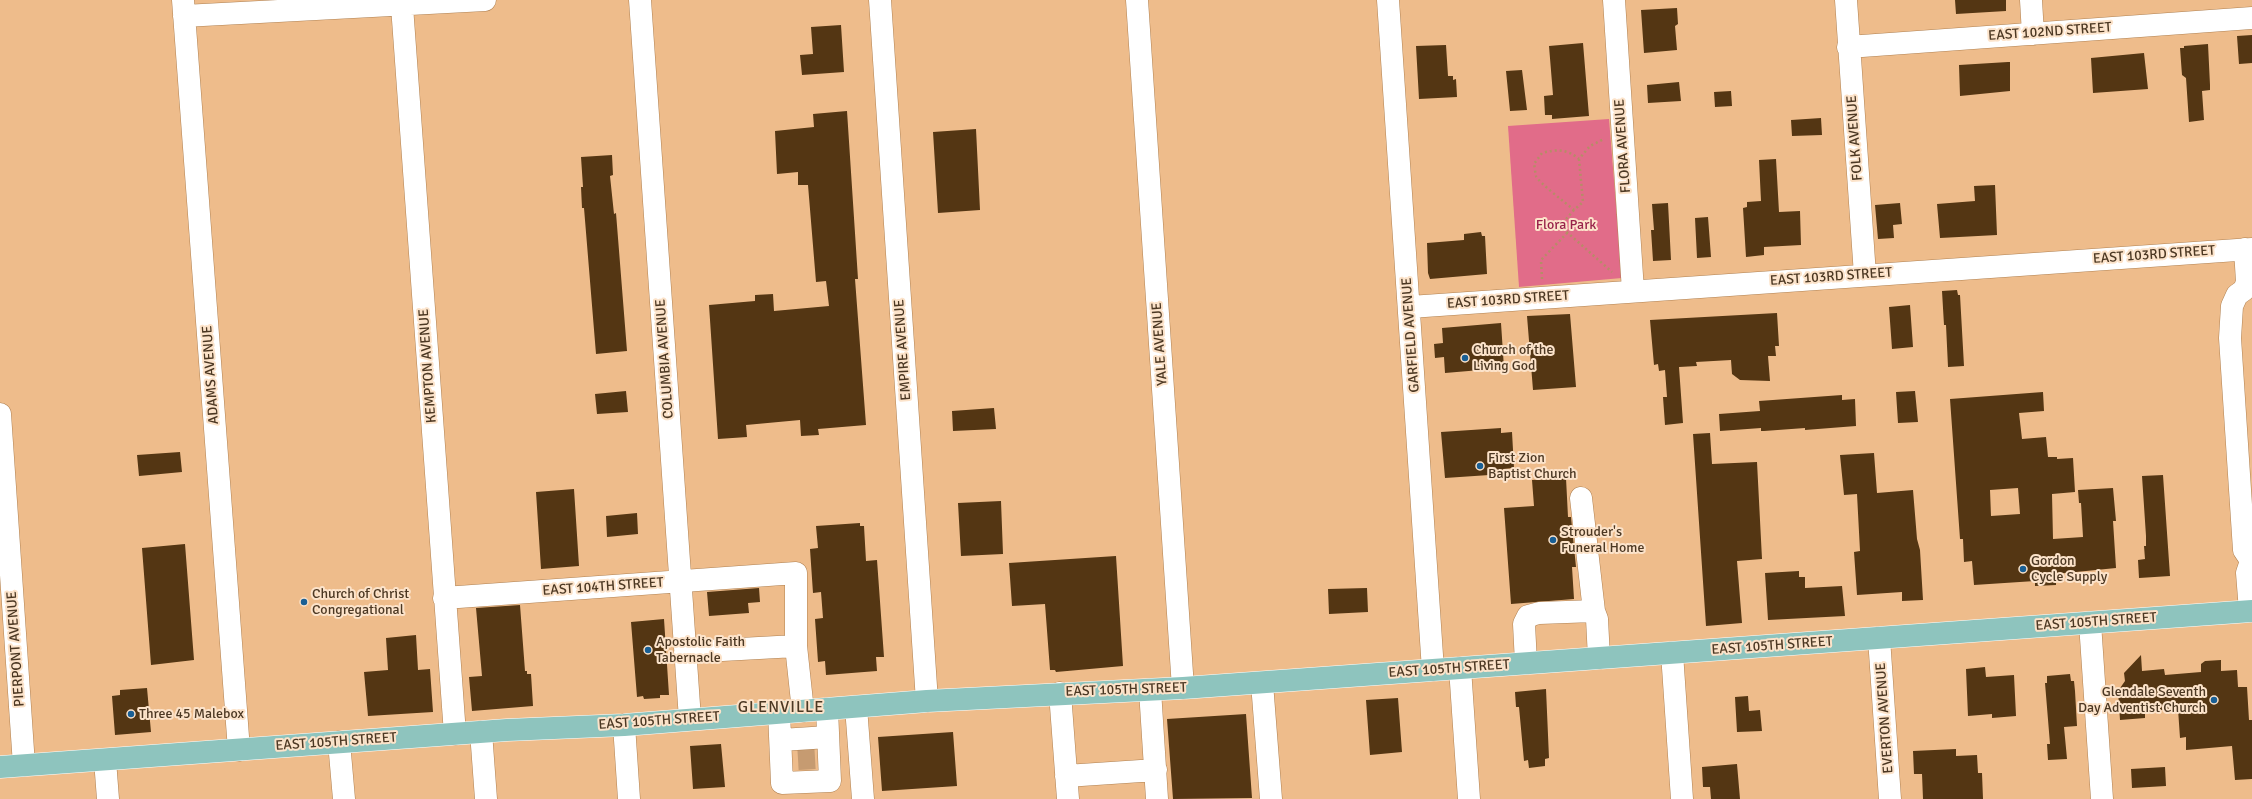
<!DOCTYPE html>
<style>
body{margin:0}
canvas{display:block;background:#eebc8b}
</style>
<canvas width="2252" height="799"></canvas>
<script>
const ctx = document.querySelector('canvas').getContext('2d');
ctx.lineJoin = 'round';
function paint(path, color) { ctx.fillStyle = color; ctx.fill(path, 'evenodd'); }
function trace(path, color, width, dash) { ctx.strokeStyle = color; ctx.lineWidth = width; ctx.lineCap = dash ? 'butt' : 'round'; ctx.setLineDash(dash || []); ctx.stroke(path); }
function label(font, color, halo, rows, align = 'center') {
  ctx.font = font + ' Signika,sans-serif'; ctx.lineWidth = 4; ctx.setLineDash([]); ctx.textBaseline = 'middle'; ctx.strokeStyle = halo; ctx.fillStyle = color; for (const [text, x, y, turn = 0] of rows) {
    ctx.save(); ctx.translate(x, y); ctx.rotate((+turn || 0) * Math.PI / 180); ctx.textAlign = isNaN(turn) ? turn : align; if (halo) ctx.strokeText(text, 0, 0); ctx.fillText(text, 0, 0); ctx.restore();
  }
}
const green = new Path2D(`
 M1609 119 1622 278 1519 287 1508 126Z`);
const building = new Path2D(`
 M1955 0H2006V11L1956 14Z
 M1677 8 1678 24 1675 26 1677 50 1644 53 1641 10Z
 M841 25 844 72 802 75 800 55 813 54 811 27Z
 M2252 35V63L2239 64 2237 36Z
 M1583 43 1589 116 1552 119V115H1545L1544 96 1553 95 1549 46Z
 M2208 44 2210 85V90L2202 91 2204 120 2189 122 2186 78 2182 75 2180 48H2184V46Z
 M1446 45 1448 76H1453V80L1456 79 1457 97 1419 99 1416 46Z
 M2144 53 2148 89 2093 93 2091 58Z
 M2008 62H2010V91L1960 96 1959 65Z
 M1522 70 1527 110 1510 111 1506 71Z
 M1679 82 1681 101 1648 103 1647 85Z
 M1731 91 1732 106 1715 107 1714 92Z
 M847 111 858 279H855L866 425 818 429 819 435 801 436 800 420 746 425 747 437 718 439 709 305 755 301V295L773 294 774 311 829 306 826 281 816 282 808 185H798V172L777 174 775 131 814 127 813 114Z
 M1821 118 1822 135 1792 136 1791 120Z
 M976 129 980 210 938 213 933 132Z
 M612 155 613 175 610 176 614 214 616 213 627 351 596 354 584 208H582L581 187H583L581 157Z
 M1776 159 1779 212 1800 211 1801 245 1764 247V255L1746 257 1743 208 1747 207V202L1761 201 1759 160Z
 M1995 185 1997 235 1940 238 1937 204 1975 201 1974 186Z
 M1668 203 1671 260 1653 261 1651 230H1654L1652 204Z
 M1900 203 1902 224 1893 225 1894 238 1878 239 1875 205Z
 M1708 217 1711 257 1697 258 1695 218Z
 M1481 232 1482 236H1485L1487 274 1430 279 1428 273 1427 243 1464 240V234Z
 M1957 290 1958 295H1960L1964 366 1948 367 1946 325H1944L1942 291Z
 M1910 305 1913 347 1892 349 1889 307Z
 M1777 313 1779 346H1775L1776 356H1768L1770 381 1740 380 1732 374 1731 360 1696 362 1697 366 1679 367 1683 423 1665 425 1663 397H1667L1665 370 1659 371 1658 364 1654 365 1650 320Z
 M1570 314 1576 387 1533 390 1527 316Z
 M1501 323 1504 368 1445 373 1444 357 1435 358 1434 344 1443 343 1442 328Z
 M626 391 628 412 597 414 595 394Z
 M1915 391 1918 422 1898 423 1896 392Z
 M2043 392 2044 411 2019 413 2022 439 2046 437 2048 457H2057V459L2073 458 2075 492 2052 494 2053 539 2083 537 2081 503H2079L2078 490 2113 488 2116 521H2113L2116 568 2056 574V585L2035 586V581L1974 585 1972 561 1964 562 1963 539H1960L1950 399ZM2018 488 2020 514 1991 516 1990 490Z
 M1842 395V400L1855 399 1856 426 1805 430V428L1764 431H1761V428L1720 431 1719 414 1760 411 1759 401Z
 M994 408 996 429 953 431 952 411Z
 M1501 428V433L1512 432 1514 468 1503 469 1504 474 1445 478 1441 432Z
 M1710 433 1712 464 1757 462 1762 559 1737 561 1742 623 1706 626 1693 434Z
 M180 452 182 472 139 476 137 455Z
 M1874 453 1877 493 1913 490 1917 539 1920 550 1923 600 1902 601V592L1857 595 1854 552 1860 551 1857 494 1844 495 1840 455Z
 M2163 475 2170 576 2139 578 2138 560 2145 559 2144 546H2146V536L2142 476Z
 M1566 478 1568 517H1571L1576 567H1572L1574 599 1511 604 1504 508 1534 506 1532 480Z
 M574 489 579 566 541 569 536 492Z
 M1001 501 1003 554 961 556 958 503Z
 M637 513 638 534 607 537 606 516Z
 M860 523V526H864L866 561 877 560 884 657H876L877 671 826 675 825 661 818 662 815 619 823 618 821 592 813 593 810 549 818 548 816 526Z
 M185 544 194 660 151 665 142 548Z
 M1116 556 1123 666 1056 672 1055 670H1050L1045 604 1012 606 1009 563Z
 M1799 571V577H1805V588L1842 586 1845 616 1768 620 1765 573Z
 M759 588 760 602 748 603 749 613 709 616 707 592Z
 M1367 588 1368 612 1329 614 1328 589Z
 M520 605 525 671H527V674H531L533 706 472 711 469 677 482 676 476 608Z
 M664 619 669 695H660V698L644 699 643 696 637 697 631 622Z
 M416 635 418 670 430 669 433 712 368 716 364 672 388 670 386 638Z
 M2141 655 2142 671 2164 669 2165 675 2201 672V664L2205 661 2221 660V671L2237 670 2238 687H2247L2249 720H2252V779L2235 780 2232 746 2186 750V737L2180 738 2178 709 2145 711V718L2120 720 2118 691 2125 681 2124 673Z
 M1985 667 1986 677 2014 675 2016 716 1992 718V714L1968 716 1966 669Z
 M2070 674 2071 681H2074L2075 691 2077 726 2064 727 2067 759 2048 760 2047 744H2050L2045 683H2047V676Z
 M147 688 151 732 115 735 112 696 120 695V690Z
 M1546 689 1549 758 1545 759V766L1529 768 1528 760 1524 761 1519 707H1516L1515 692Z
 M1748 696 1749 711 1760 710 1762 731 1737 732 1735 697Z
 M1398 698 1402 752 1370 755 1366 700Z
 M1246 714 1252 798 1173 799 1167 719Z
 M953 732 957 786 882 791 878 737Z
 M721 744 725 787 693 789 690 746Z
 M1956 749V756L1977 755 1978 773H1982L1983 799H1923L1922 774H1914L1913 751Z
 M1737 764 1740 799H1711L1710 787H1703L1702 767Z
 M2165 767 2166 786 2132 788 2131 769Z`);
const minorTunnel = new Path2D(`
 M798 759 815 758`);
const path = new Path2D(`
 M1579 159 1583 202 1574 210C1566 203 1539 183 1536 176 1535 173 1535 167 1534 164L1542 153C1557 149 1567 149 1579 159L1590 146 1604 139
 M1574 210 1560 226 1612 272
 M1542 279 1541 260 1568 232`);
const minor = new Path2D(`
 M183 0 239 750
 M398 0 402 6 455 734
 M640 0 690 719
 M880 0 927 701
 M1137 0 1183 688
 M1388 0 1433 670
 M1614 0 1633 291
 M1846 0 1865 275
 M2031 0 2033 34
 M184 16 485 0
 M1848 47 2252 18
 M2245 249 2247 282 2244 290 2237 295 2232 306 2230 338 2244 550 2250 559
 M1410 307 2252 249
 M0 414 24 765
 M1581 498 1594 611
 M444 598 796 573V646
 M2250 611 2247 573 2252 558
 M2090 623 2102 799
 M1879 638 1890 799
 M685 652 796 646 803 711
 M1672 653 1682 799
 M1526 663 1524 624 1528 616 1539 613 1594 611 1597 619 1599 658
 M1460 668 1469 799
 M1262 683 1271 799
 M1150 690 1157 799
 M1060 693 1068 799
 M856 707 863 799
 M779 712 782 783 830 781 827 709
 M624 725 629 799
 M481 732 486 799
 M781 740 828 737
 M339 742 344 799
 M105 760 108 799
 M1066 776 1156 770`);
const major = new Path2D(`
 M0 767 507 730 624 725 927 701 1183 688 2252 611`);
const markers = [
 [1465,358,4,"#195f94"],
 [1480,466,4,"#195f94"],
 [1553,540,4,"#195f94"],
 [2023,569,4,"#195f94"],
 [304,602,4,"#195f94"],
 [648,650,4,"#195f94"],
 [2214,700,4,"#195f94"],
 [131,714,4,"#195f94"]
];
const streetNames = [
 ["EAST 102ND STREET",2050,32,-4],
 ["FOLK AVENUE",1855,138,-94],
 ["FLORA AVENUE",1623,146,-94],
 ["EAST 103RD STREET",2154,255,-4],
 ["EAST 103RD STREET",1831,277,-4],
 ["EAST 103RD STREET",1508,300,-4],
 ["GARFIELD AVENUE",1411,335,-94],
 ["YALE AVENUE",1160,344,-94],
 ["EMPIRE AVENUE",903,350,-94],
 ["COLUMBIA AVENUE",665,359,-94],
 ["KEMPTON AVENUE",428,366,-94],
 ["ADAMS AVENUE",211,375,-94],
 ["EAST 104TH STREET",603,587,-4],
 ["EAST 105TH STREET",2096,622,-4],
 ["EAST 105TH STREET",1772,646,-4],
 ["PIERPONT AVENUE",16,649,-94],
 ["EAST 105TH STREET",1449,669,-4],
 ["EAST 105TH STREET",1126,690,-2],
 ["EVERTON AVENUE",1885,718,-94],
 ["EAST 105TH STREET",659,721,-4],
 ["EAST 105TH STREET",336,742,-4]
];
const parkNames = [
 ["Flora Park",1566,225]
];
const poiNames = [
 ["Church of the",1473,350],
 ["Living God",1473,366],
 ["First Zion",1488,458],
 ["Baptist Church",1488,474],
 ["Strouder's",1561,532],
 ["Funeral Home",1561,548],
 ["Gordon",2031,561],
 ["Cycle Supply",2031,577],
 ["Church of Christ",312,594],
 ["Congregational",312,610],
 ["Apostolic Faith",656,642],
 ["Tabernacle",656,658],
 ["Glendale Seventh",2206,692,"right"],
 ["Day Adventist Church",2206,708,"right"],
 ["Three 45 Malebox",139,714]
];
const quarterNames = [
 ["GLENVILLE",781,708]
];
paint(green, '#e16c89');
paint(building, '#543613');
trace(minorTunnel, '#c69b71', 22, [22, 11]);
trace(minor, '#b08151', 23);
trace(major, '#fff', 23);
trace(path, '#b58d66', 2.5, [2, 3]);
trace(minor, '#fff', 22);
trace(major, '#8ec4be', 22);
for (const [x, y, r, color] of markers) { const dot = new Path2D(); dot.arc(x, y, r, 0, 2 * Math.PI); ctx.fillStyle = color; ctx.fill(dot); trace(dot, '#fce3ca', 1.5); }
label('14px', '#4c3823', '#fce3ca', streetNames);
label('14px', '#98224a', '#fce3ca', parkNames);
label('14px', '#4c3823', '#fce3ca', poiNames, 'left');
ctx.letterSpacing = '1px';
label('16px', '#4c3823', '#fce3ca', quarterNames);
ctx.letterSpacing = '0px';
</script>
